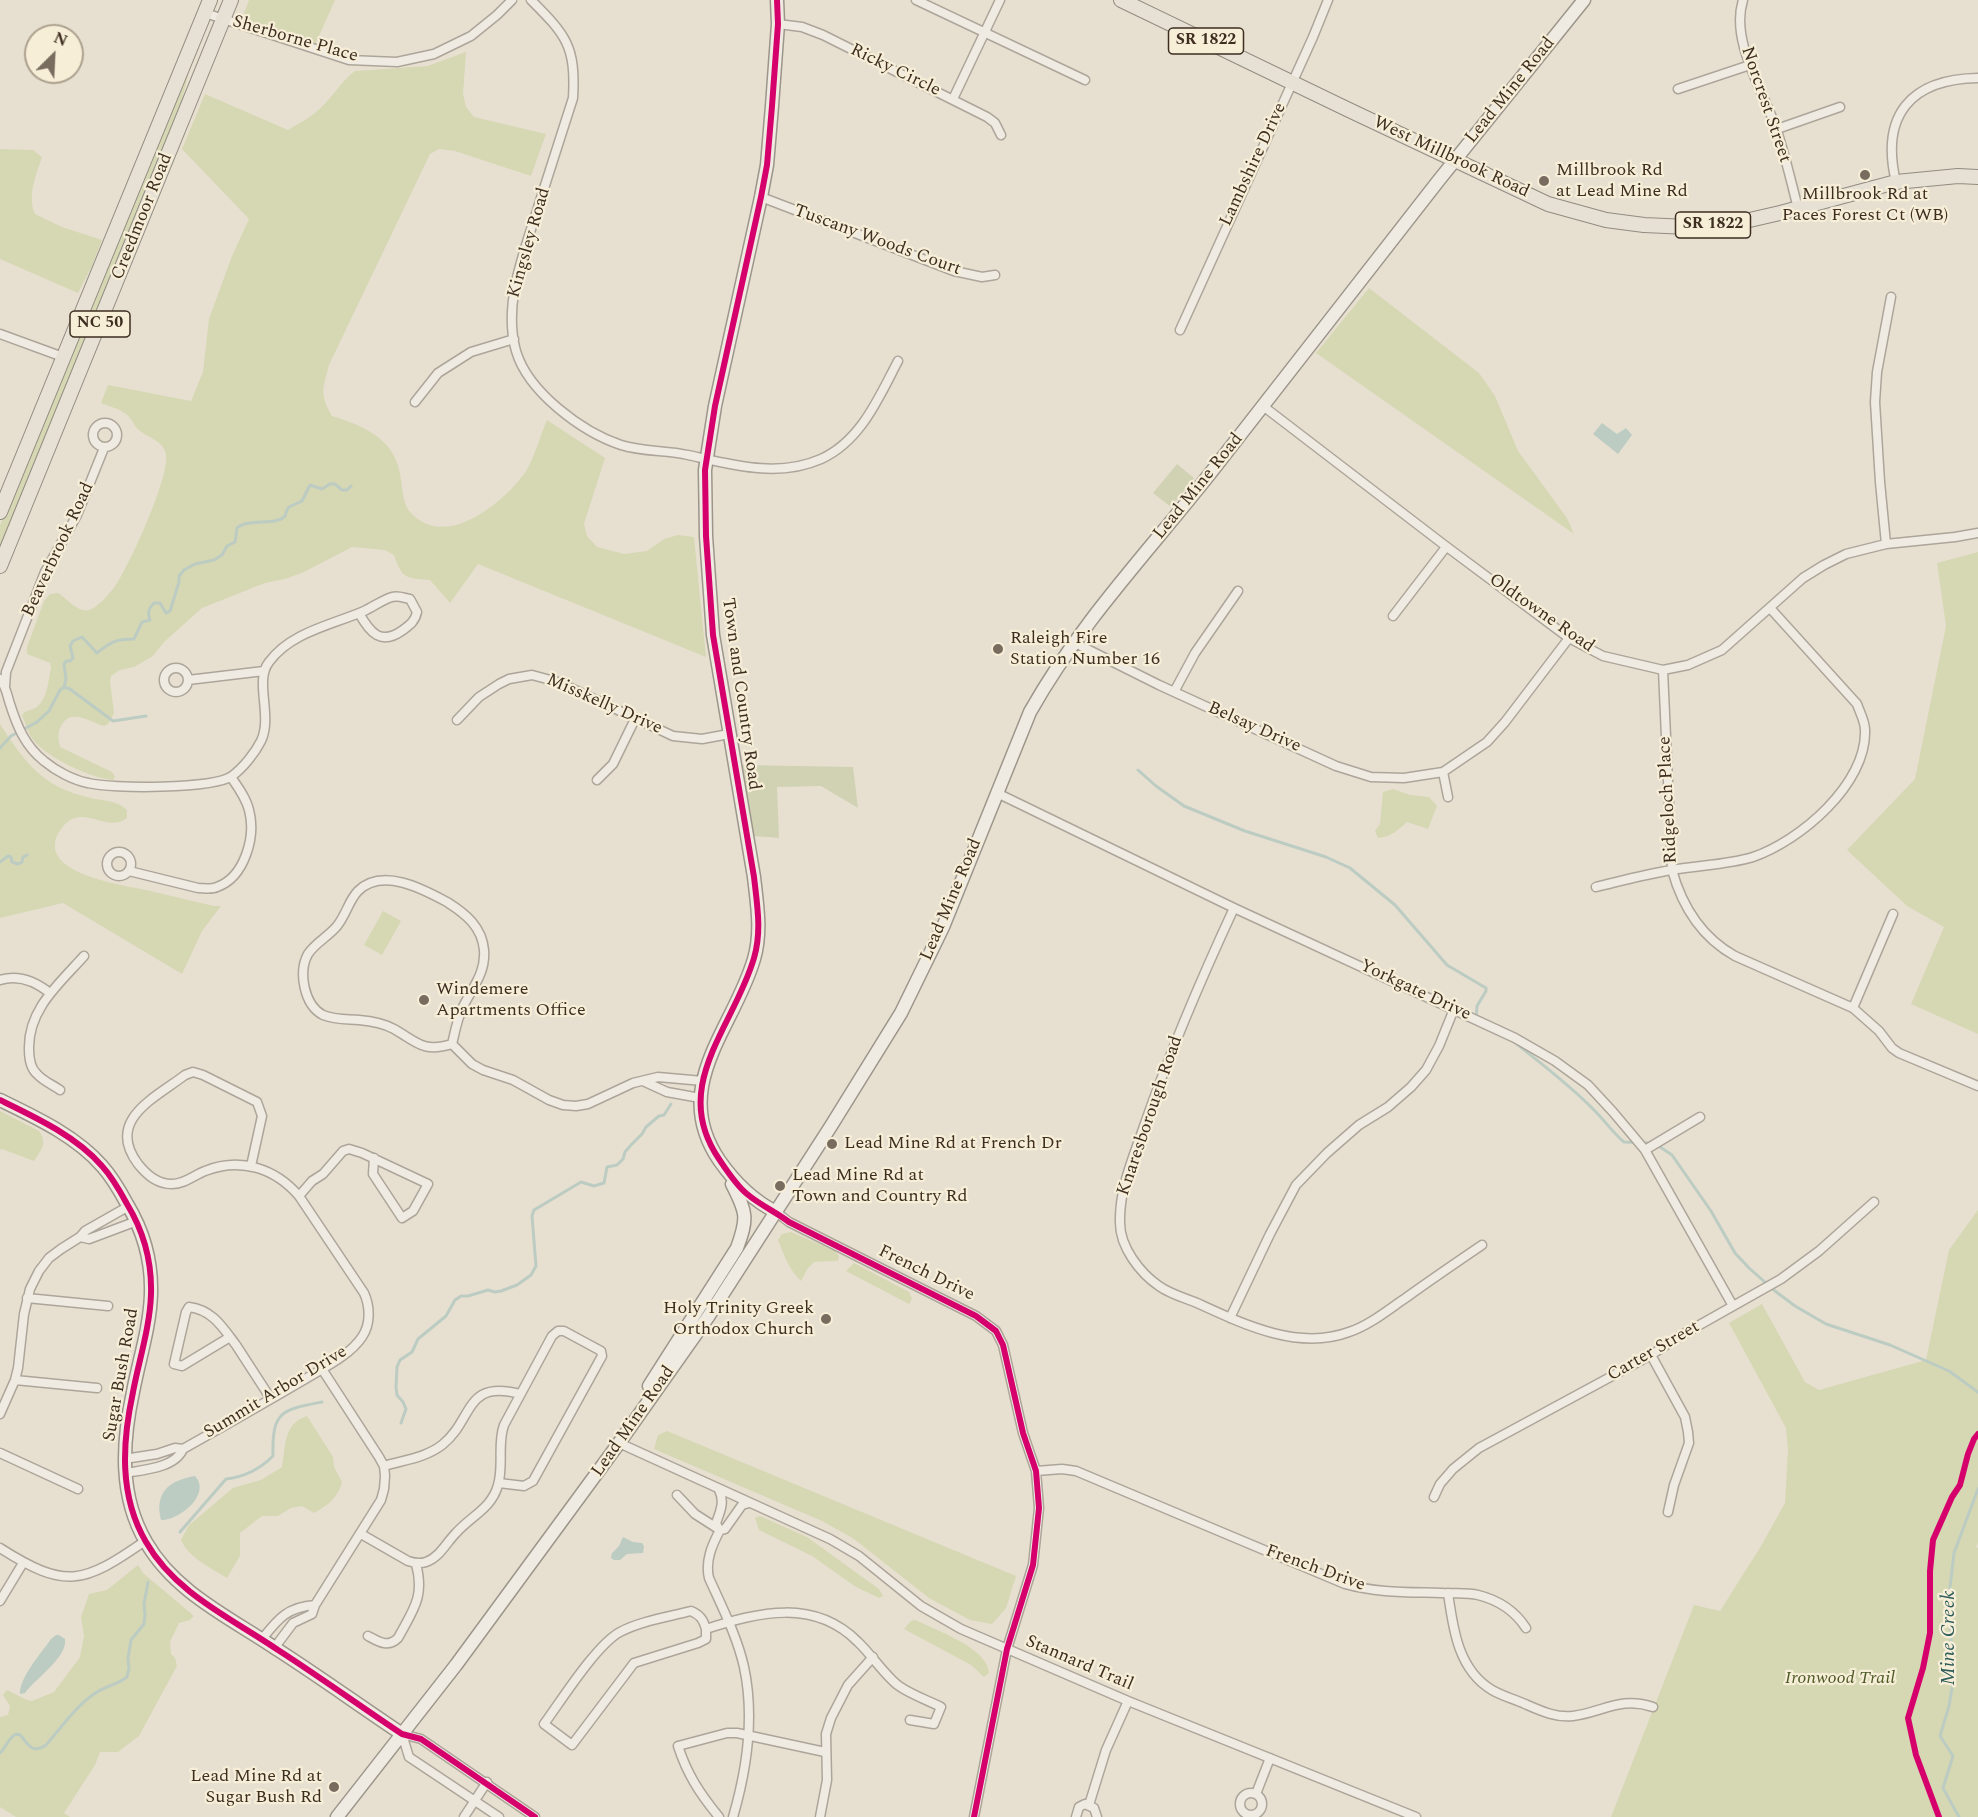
<!DOCTYPE html>
<style>
body{margin:0}
#map{position:relative;width:1978px;height:1817px;overflow:hidden;background:#e7e0d1;font-family:Spectral,serif}
canvas{display:block}
.north{position:absolute;left:24px;top:24px;width:60px;height:60px;box-sizing:border-box;background:#f7eed8;border:2px solid #ada18e;border-radius:50%;rotate:24deg;font-size:16px;font-weight:700;line-height:24px;text-align:center;color:#3d2e20}
.north::after{content:'';display:block;margin:auto;width:21px;height:27px;background:#786c5e;clip-path:polygon(50% 0,100% 100%,50% 72%,0 100%)}
</style>
<div id="map">
<canvas width="1978" height="1817"></canvas>
<div class="north">N</div>
</div>
<script>
const ctx = document.querySelector('canvas').getContext('2d');
ctx.lineJoin = 'round';
function paint(path, color) { ctx.fillStyle = color; ctx.fill(path, 'evenodd'); }
function trace(path, color, width, dash) { ctx.strokeStyle = color; ctx.lineWidth = width; ctx.lineCap = dash ? 'butt' : 'round'; ctx.setLineDash(dash || []); ctx.stroke(path); }
function label(font, color, halo, rows, align = 'center') {
  ctx.font = font + ' Spectral,serif'; ctx.lineWidth = 4.5; ctx.setLineDash([]); ctx.textBaseline = 'middle'; ctx.strokeStyle = halo; ctx.fillStyle = color; for (const [text, x, y, turn = 0] of rows) {
    ctx.save(); ctx.translate(x, y); ctx.rotate((+turn || 0) * Math.PI / 180); ctx.textAlign = isNaN(turn) ? turn : align; if (halo) ctx.strokeText(text, 0, 0); ctx.fillText(text, 0, 0); ctx.restore();
  }
}
const green = new Path2D(`
 M249 0H335L315 45C296 40 254 29 244 13Z
 M466 52 463 94 466 107 474 117 546 134 531 176 455 151 439 149 430 154 329 365C323 389 319 393 332 416 367 427 397 440 401 480 403 492 403 506 412 514 447 550 505 502 526 471 535 456 540 436 547 420L605 458 584 524 587 536 597 547 624 554 647 551 664 539 678 535 694 537 706 657 478 564 450 603 430 580C406 578 402 579 394 555L385 550 352 547 304 572 285 579 265 583 202 608 164 642 153 656 134 667 120 670 111 676 110 681 114 713 108 724 104 726C91 722 72 709 63 723 57 731 58 738 60 747L112 772 115 776 113 780C90 778 43 756 31 737 27 730 25 722 22 715 26 710 29 711 35 708 48 700 48 681 51 668L50 663 27 654V647L44 601 50 594 58 593C67 598 77 613 89 610 97 608 107 596 113 589 127 572 170 476 166 455 164 441 149 438 140 431 134 427 132 418 126 414 119 409 109 406 101 403L108 385 191 401 203 372 209 319 232 256 249 219 182 149 205 94 288 130C297 124 308 119 316 112 331 100 340 82 355 71L428 66Z
 M186 75 188 76 176 123 0 552V525Z
 M0 149 33 150 42 157C36 176 27 195 35 214L62 227 102 240 92 266 78 293 0 259Z
 M1369 288 1479 373 1495 396 1518 451 1567 518 1574 534 1316 353Z
 M1978 552V1034L1911 1004 1944 927 1907 906 1847 850 1915 779 1946 626 1937 563Z
 M0 724C24 761 41 786 87 797 100 801 116 799 127 810V818C109 832 88 809 70 820 64 824 59 831 56 838 44 875 124 885 146 890 169 895 191 901 214 906H221L202 931 182 974 63 903 0 918Z
 M1393 789 1410 795 1429 797 1437 806 1428 829 1407 822C1398 830 1391 837 1378 838L1375 831 1380 824 1383 792Z
 M383 911 401 921 382 955 364 945Z
 M0 1111 39 1131C48 1143 41 1150 34 1161L2 1149 0 1150Z
 M1978 1210V1543L1976 1547 1978 1548V1817H1611L1694 1605 1720 1611 1761 1546 1785 1503 1788 1449 1786 1428 1729 1323 1762 1304 1805 1382 1819 1390 1926 1360 1949 1250Z
 M791 1232 835 1251 839 1256 838 1261 814 1262 808 1268 801 1281C789 1270 784 1255 778 1240L782 1234Z
 M854 1263 909 1292 912 1299 909 1304 846 1271Z
 M307 1416 333 1457 334 1467 342 1482C338 1498 328 1505 314 1513L302 1506 291 1508 278 1516H262L240 1533V1556L227 1578C211 1568 189 1558 181 1540L189 1525 233 1488 261 1480 282 1467C286 1445 283 1424 307 1416Z
 M667 1431 1016 1576 1006 1608 992 1624 970 1620 929 1598 854 1539 822 1521 654 1449 658 1435Z
 M760 1516 807 1537 879 1589 883 1596 879 1598 856 1587 812 1556 759 1530 755 1518Z
 M138 1565 143 1573 194 1616 190 1620 179 1623 170 1642 171 1654 175 1658 177 1666 139 1736 118 1752H100L95 1765 64 1813 70 1817H16L0 1807V1717L8 1715 10 1706 3 1695 7 1690 27 1700 32 1701 54 1692 80 1657 84 1636 81 1617 89 1594 107 1590Z
 M915 1620C936 1630 988 1648 989 1673L984 1677 971 1665 904 1629 911 1621Z`);
const cemetery = new Path2D(`
 M1177 464 1194 478 1171 507 1153 493Z
 M741 765 853 767 858 808 821 786 777 787 779 838 754 836Z`);
const water = new Path2D(`
 M1602 423 1617 434 1626 428 1632 435 1618 454 1593 434Z
 M195 1476C212 1494 179 1521 161 1520 154 1492 170 1480 195 1476Z
 M623 1537 633 1542 642 1543 644 1546 643 1553 627 1554 620 1560H614L611 1558 612 1553 619 1546Z
 M56 1635H59L65 1639C68 1657 35 1679 25 1693L20 1694C19 1678 42 1652 51 1639Z`);
const stream = new Path2D(`
 M64 687 70 689 113 721 146 716
 M0 748 11 736 37 722 49 711 60 690 64 687 66 679 64 664 66 661H70L73 658 70 646 73 641 82 637 97 653C111 642 115 639 134 639L142 622 150 620C147 612 149 608 154 603H160L166 613 170 611 179 582V576L184 570 195 564 214 560 222 555 227 546 235 542 237 528C248 518 277 526 285 516 286 513 287 509 289 507L302 501 310 485 322 489 330 484H335L342 490H347L351 486
 M1138 770 1156 786 1184 806 1245 831 1326 857 1350 868 1395 905 1447 965 1486 988V991L1477 1006 1476 1018
 M0 862 8 856 11 857 12 862 18 864 22 862 23 857 27 855
 M1517 1044C1544 1066 1571 1086 1595 1111 1605 1121 1613 1133 1624 1142L1651 1143
 M1657 1145 1672 1155 1711 1211 1735 1253 1749 1268 1775 1291 1795 1306 1826 1324 1890 1345 1949 1371 1978 1392
 M401 1423 406 1409 403 1402 397 1395 396 1387 397 1367 400 1360 412 1352 418 1339 446 1316 455 1300 461 1296H468L488 1290 495 1292 501 1291 517 1285 531 1275 536 1266 532 1216 534 1210 581 1182 594 1186 604 1183 607 1167 617 1165 623 1159 625 1152 631 1145 642 1134 646 1127 659 1116 664 1115 671 1104
 M180 1532 226 1479C244 1477 260 1469 273 1456 272 1411 281 1410 322 1402
 M0 1753C5 1748 7 1742 12 1737 25 1724 24 1760 46 1745 61 1728 76 1706 94 1694 105 1686 117 1685 127 1677L129 1668 128 1658 131 1640 144 1624 145 1615 144 1604 148 1582
 M1959 1817 1943 1788 1953 1756 1940 1736 1949 1706 1953 1682 1949 1596 1954 1553 1978 1489`);
const street = new Path2D(`
 M531 0C566 35 576 46 573 98 562 132 551 167 540 201 526 248 502 302 516 351 528 392 582 432 621 445 643 452 666 450 688 455 733 465 778 478 821 459 861 441 879 397 898 361
 M916 0 1085 80
 M1743 0C1730 41 1763 90 1776 128 1785 154 1791 182 1798 208
 M205 13 349 60 397 62 434 54 471 36 497 15 512 0
 M778 24 802 27 823 35 987 117 995 123 1001 135
 M1678 89 1750 65
 M953 99 1000 0
 M1777 129 1840 107
 M1896 182C1880 115 1911 79 1978 78
 M761 197 954 271 982 277 995 275
 M1180 330 1313 37 1328 0
 M0 334 63 357
 M415 402 438 373 471 352 514 339
 M1263 406 1443 544 1569 638 1603 656 1663 670 1688 665 1722 650 1803 578 1824 565 1846 554 1886 544 1955 537 1978 533
 M93 435a12 12 0 1 1 24 0a12 12 0 1 1-24 0Z
 M1886 544 1880 482 1875 402 1877 372 1891 297
 M1393 616 1446 547
 M1073 642 1159 685 1336 766 1371 777 1404 778 1443 772 1487 742 1505 722 1569 638
 M164 680a12 12 0 1 1 24 0a12 12 0 1 1-24 0Z
 M1663 670 1672 870C1682 906 1701 937 1735 956L1853 1008 1879 1031 1892 1048 1899 1053 1978 1086
 M0 679C6 686 7 695 10 704 17 726 25 746 44 761 56 771 73 780 88 783 112 789 213 789 232 776 243 768 255 753 261 741 273 716 254 681 269 662 291 632 332 625 364 611 373 607 382 600 392 597 398 595 404 598 410 599L417 612C415 621 411 624 403 630 381 646 370 633 359 613
 M188 680 264 671
 M5 687 6 672 45 572 77 515 104 448
 M1174 692 1195 653 1238 591
 M457 720 479 697 499 684 509 679 532 675 558 682 673 736 702 739 729 734
 M1443 772 1448 797
 M597 780 613 764 635 719
 M997 793 1234 908 1515 1038 1555 1061 1588 1085 1613 1112 1645 1150 1733 1306
 M107 864a12 12 0 1 1 24 0a12 12 0 1 1-24 0Z
 M129 871 198 888C204 888 211 890 217 887 245 877 256 836 249 810 246 798 238 787 231 777
 M1596 887C1621 881 1646 874 1672 870 1699 865 1727 865 1753 857 1800 841 1867 784 1865 730 1865 721 1860 713 1857 704L1770 608
 M1234 908C1201 979 1170 1052 1144 1126 1133 1158 1119 1189 1120 1223 1120 1247 1140 1273 1159 1286 1170 1294 1185 1298 1197 1303 1243 1324 1298 1351 1349 1332 1370 1325 1389 1309 1407 1297 1432 1279 1457 1262 1482 1245
 M0 980C19 974 35 981 50 993
 M1853 1008 1893 914
 M452 1044C423 1053 417 1042 394 1029 383 1023 371 1021 359 1020 347 1019 335 1020 323 1015 304 1005 298 972 308 954 315 943 329 936 337 926 346 915 349 900 358 891 382 867 423 889 447 902 466 914 482 927 484 950 486 974 471 989 462 1009 457 1020 455 1032 452 1044L472 1064 483 1070 513 1080 549 1100 563 1105 576 1106 588 1104 633 1083 658 1077 703 1081
 M643 1081 667 1092 700 1098
 M60 1090C53 1085 43 1081 37 1074 30 1068 29 1057 29 1049 28 1009 60 983 84 956
 M1645 1150 1700 1117
 M299 1196 312 1181 323 1174 343 1151 349 1149 362 1153 428 1184 413 1211 402 1218 373 1174 374 1158
 M776 1212 789 1222 976 1316 996 1331 1003 1345 1023 1433 1036 1471 1039 1508 1033 1565 1007 1649 974 1817
 M80 1237 89 1239 137 1221
 M27 1298 108 1306
 M1230 1318 1270 1234 1296 1185 1327 1153 1359 1125 1388 1107 1411 1087 1426 1070 1439 1046 1454 1009
 M230 1337 182 1366 174 1364 186 1312 189 1307C213 1310 223 1328 236 1345L271 1399
 M1651 1355 1685 1417 1688 1432 1689 1443 1674 1485 1668 1512
 M15 1380 97 1388
 M0 1414 15 1380 18 1368 24 1314 30 1289 39 1271 49 1258 61 1249 80 1237 85 1231 129 1206
 M619 1443 830 1539 859 1556 921 1606 961 1629 1128 1701 1416 1817
 M0 1453 78 1489
 M124 1459 157 1454 175 1448 183 1449
 M384 1466C404 1460 425 1458 442 1445 474 1420 464 1379 520 1394
 M1036 1471 1062 1469 1076 1471 1345 1584C1377 1593 1409 1592 1441 1593 1454 1594 1466 1592 1478 1595 1498 1600 1515 1611 1526 1628
 M125 1473C143 1470 175 1468 183 1449 224 1426 266 1402 307 1378 325 1367 350 1355 362 1337 371 1324 370 1306 364 1293L299 1196C275 1168 240 1157 205 1171 194 1175 185 1184 172 1184 157 1184 147 1175 138 1164 105 1120 155 1098 185 1075L193 1072 203 1075 257 1102 262 1116 251 1166
 M719 1490C725 1502 720 1512 716 1523L719 1530
 M677 1495 695 1514 720 1530
 M1434 1497 1440 1484 1453 1469 1479 1448 1651 1355 1680 1336 1781 1279 1819 1251 1874 1202
 M361 1534 408 1561C414 1563 420 1564 426 1562 440 1557 446 1543 456 1533 471 1516 492 1508 498 1485 504 1465 497 1444 504 1425L552 1336 558 1331H564L601 1351 602 1356 533 1481 524 1486 499 1483
 M0 1548C66 1590 83 1584 145 1541
 M1448 1593C1453 1628 1458 1670 1492 1690 1502 1696 1514 1699 1525 1704 1541 1711 1556 1718 1573 1716 1603 1712 1621 1696 1653 1707
 M0 1601 23 1563
 M706 1629C703 1619 700 1615 691 1611 668 1617 641 1621 620 1632 596 1645 561 1701 544 1724L572 1745 634 1663 698 1643 706 1639V1629C759 1612 814 1598 858 1642 871 1654 886 1677 899 1686 912 1695 927 1700 941 1707L934 1724 910 1720
 M368 1636C379 1642 388 1648 398 1638 413 1610 425 1597 416 1564
 M262 1639C278 1619 287 1607 315 1605
 M275 1647 293 1623 312 1614 315 1605 381 1500 384 1489 385 1476 384 1466 379 1457 322 1369
 M402 1734 421 1739 535 1817
 M402 1734 409 1757 499 1817
 M1240 1804a11 11 0 1 1 22 0a11 11 0 1 1-22 0Z
 M1256 1794 1270 1758
 M1089 1805 1106 1750 1128 1701
 M464 1817 487 1782
 M719 1817C700 1794 687 1774 678 1746L727 1733H737L825 1752
 M733 1817C747 1769 755 1718 744 1667 737 1636 722 1607 709 1578 705 1561 712 1545 720 1530L725 1529 742 1505 749 1503
 M820 1817 827 1780 826 1734 831 1718 848 1685 873 1657
 M1076 1817 1079 1807 1085 1804 1094 1808 1097 1817`);
const secondary = new Path2D(`
 M0 1100C35 1117 76 1136 102 1166 112 1177 120 1191 127 1204 144 1232 152 1261 151 1294 150 1327 139 1360 133 1392 122 1443 119 1496 146 1542 175 1593 231 1618 278 1650 320 1677 360 1706 402 1734
 M776 1212C752 1200 735 1183 719 1160 669 1086 734 1028 754 959 762 932 757 904 754 877L713 635 706 536 705 470 715 406 761 197 767 165 772 106 778 24 777 0
 M649 1386 737 1248C748 1218 747 1213 732 1184
 M337 1817 456 1665 619 1443 708 1317 831 1126 901 1013 943 927 1030 712C1081 621 1152 548 1216 466 1291 371 1364 275 1439 180 1487 120 1536 60 1584 0`);
const primary = new Path2D(`
 M1121 0 1349 110 1548 204 1606 220 1644 225 1688 227 1732 224 1780 213 1896 182 1958 176 1978 177
 M0 512 210 0
 M0 566 231 0`);
const cycleway = new Path2D(`
 M777 0 778 24 772 106 767 165 761 197 715 406 705 470 706 536 713 635 754 877C757 904 762 931 754 958 734 1027 669 1086 719 1159 727 1171 736 1185 747 1194 760 1205 776 1212 789 1222L976 1316 996 1331 1003 1345 1023 1433 1036 1471 1039 1508 1033 1565 1007 1649 974 1817
 M0 1100C35 1117 76 1136 102 1166 112 1177 120 1191 127 1204 144 1232 152 1261 151 1294 150 1327 139 1360 133 1392 122 1443 119 1496 146 1542 175 1593 231 1618 278 1650 320 1677 360 1706 402 1734L421 1739 535 1817
 M1939 1817 1916 1755 1908 1718 1923 1668 1930 1633V1571L1933 1540 1952 1497 1960 1485 1968 1454 1974 1439 1978 1434`);
const markers = [
 [1865,175,6,"#786c5e"],
 [1544,181,6,"#786c5e"],
 [998,649,6,"#786c5e"],
 [424,1000,6,"#786c5e"],
 [832,1144,6,"#786c5e"],
 [780,1186,6,"#786c5e"],
 [826,1319,6,"#786c5e"],
 [334,1787,6,"#786c5e"]
];
const shields = [
 [1206,41,75],
 [1713,225,75],
 [100,324,60]
];
const shieldNames = [
 ["SR 1822",1206,41],
 ["SR 1822",1713,225],
 ["NC 50",100,324]
];
const streetNames = [
 ["Sherborne Place",295,40,16],
 ["Ricky Circle",895,71,26],
 ["Lead Mine Road",1511,91,-51],
 ["Norcrest Street",1765,105,71],
 ["West Millbrook Road",1451,158,25],
 ["Lambshire Drive",1254,165,-65],
 ["Creedmoor Road",143,217,-68],
 ["Tuscany Woods Court",877,241,20],
 ["Kingsley Road",530,243,-74],
 ["Lead Mine Road",1199,487,-51],
 ["Beaverbrook Road",59,550,-65],
 ["Oldtowne Road",1541,614,35],
 ["Town and Country Road",740,694,82],
 ["Misskelly Drive",604,705,24],
 ["Belsay Drive",1254,728,24],
 ["Ridgeloch Place",1669,800,-93],
 ["Lead Mine Road",952,900,-67],
 ["Yorkgate Drive",1415,991,25],
 ["Knaresborough Road",1151,1116,-71],
 ["French Drive",926,1274,26],
 ["Carter Street",1654,1352,-30],
 ["Sugar Bush Road",122,1375,-80],
 ["Summit Arbor Drive",276,1393,-31],
 ["Lead Mine Road",634,1422,-55],
 ["French Drive",1315,1569,20],
 ["Stannard Trail",1079,1664,23]
];
const poiNames = [
 ["Millbrook Rd",1556,171],
 ["at Lead Mine Rd",1556,192],
 ["Millbrook Rd at",1865,195,"center"],
 ["Paces Forest Ct (WB)",1865,216,"center"],
 ["Raleigh Fire",1010,639],
 ["Station Number 16",1010,660],
 ["Windemere",436,990],
 ["Apartments Office",436,1011],
 ["Lead Mine Rd at French Dr",844,1144],
 ["Lead Mine Rd at",792,1176],
 ["Town and Country Rd",792,1197],
 ["Holy Trinity Greek",814,1309,"right"],
 ["Orthodox Church",814,1330,"right"],
 ["Lead Mine Rd at",322,1777,"right"],
 ["Sugar Bush Rd",322,1798,"right"]
];
const parkNames = [
 ["Ironwood Trail",1840,1679]
];
const waterNames = [
 ["Mine Creek",1950,1638,-90]
];
paint(green, '#d6d7b3');
paint(cemetery, '#d1d1b3');
paint(water, '#bcccc2');
trace(stream, '#bcccc2', 3);
trace(street, '#ada599', 11);
trace(secondary, '#9c958a', 15);
trace(primary, '#928b80', 16);
trace(street, '#efebe3', 8);
trace(secondary, '#efebe3', 12);
trace(primary, '#e6e1d4', 14);
trace(cycleway, '#d6006c', 6);
for (const [x, y, r, color] of markers) { const dot = new Path2D(); dot.arc(x, y, r, 0, 2 * Math.PI); ctx.fillStyle = color; ctx.fill(dot); trace(dot, '#f7eed8', 2); }
for (const [x, y, w] of shields) { const box = new Path2D(); box.roundRect(x - w / 2, y - 13, w, 26, 4.5); ctx.fillStyle = '#f7eed8'; ctx.fill(box); trace(box, '#3d2e20', 1.5); }
label('bold 16px', '#3d2e20', null, shieldNames);
label('18px', '#3d2e20', '#f7eed8', streetNames);
label('18px', '#3d2e20', '#f7eed8', poiNames, 'left');
label('italic 18px', '#4d5a26', '#f7eed8', parkNames);
label('italic 20px', '#2f5d5a', '#f7eed8', waterNames);
</script>
